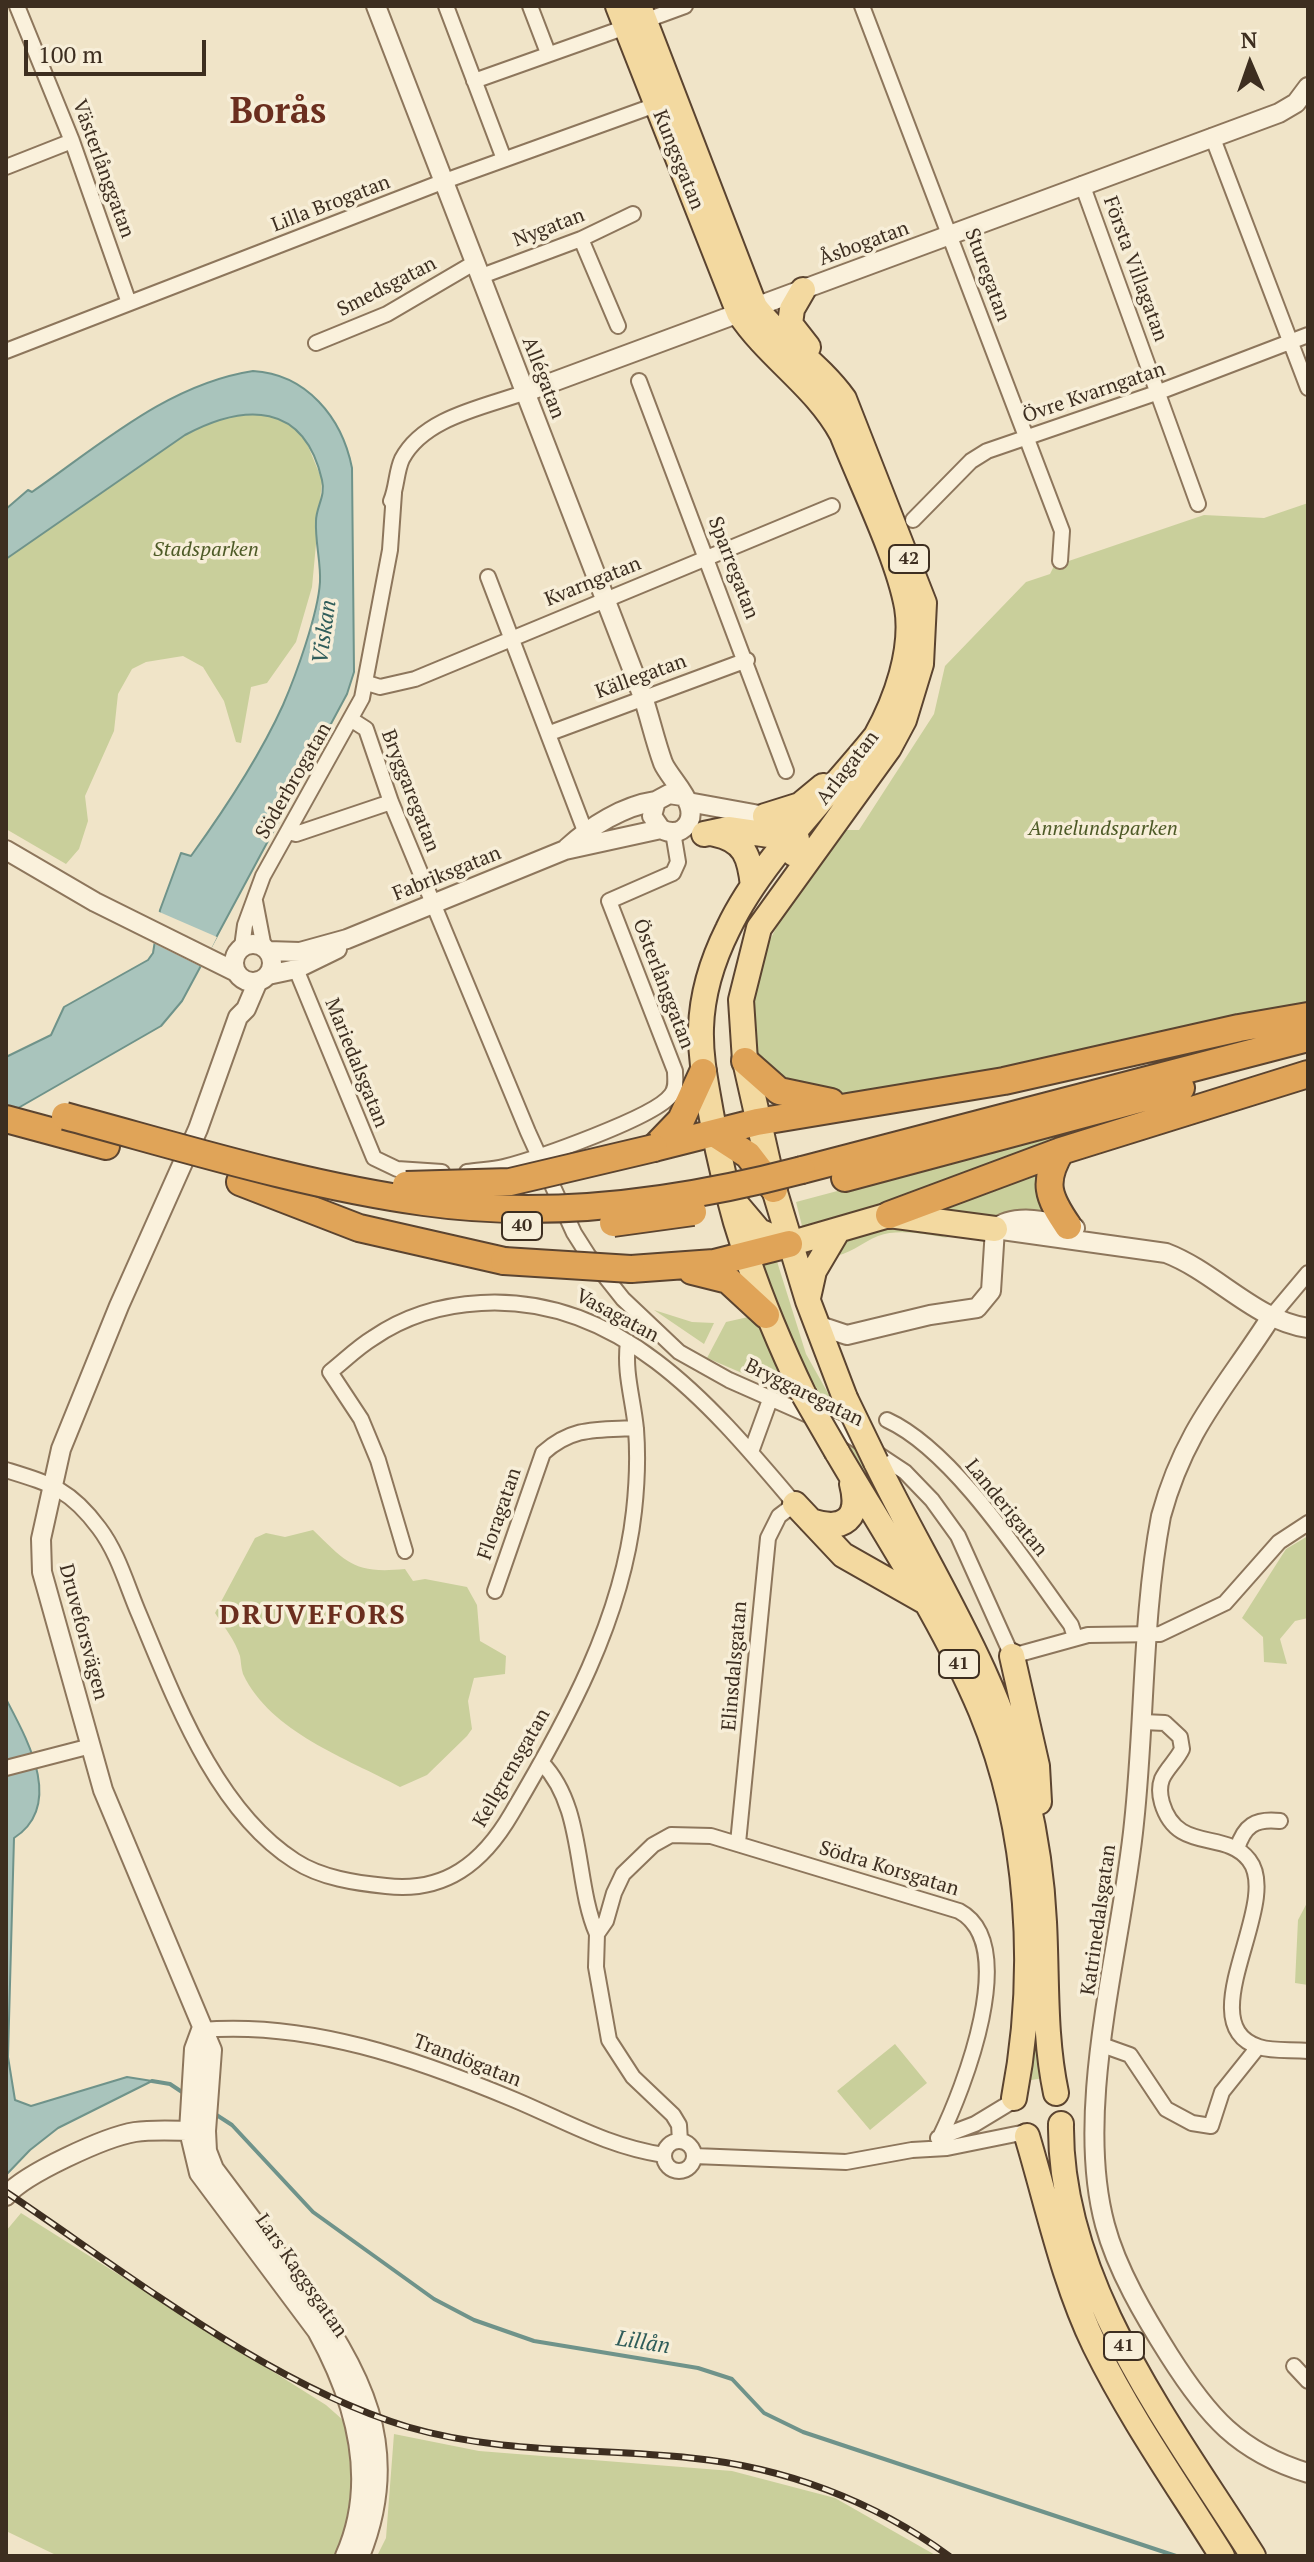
<!DOCTYPE html>
<meta charset="utf-8">
<style>
body{margin:0}
#map{position:relative;width:1314px;height:2562px;overflow:hidden;background:#f0e4c8;font-family:"PT Serif",serif}
canvas{display:block}
.frame{position:absolute;inset:0;border:8px solid #3d2e20;pointer-events:none}
.north{position:absolute;left:1210px;top:24px;width:80px;height:80px;-webkit-text-stroke:6px #f7eed8;paint-order:stroke;rotate:358deg;font-size:22px;font-weight:700;line-height:32px;text-align:center;color:#3d2e20}
.north::after{content:'';display:block;margin:auto;width:28px;height:36px;background:#3d2e20;clip-path:polygon(50% 0,100% 100%,50% 72%,0 100%)}
.scale{position:absolute;left:24px;top:40px;width:182px;height:36px;box-sizing:border-box;border:4px solid #3d2e20;border-top:0;padding-left:10px;font-size:24px;line-height:28px;white-space:nowrap;color:#3d2e20;-webkit-text-stroke:6px #f7eed8;paint-order:stroke}
</style>
<div id="map">
<canvas width="1314" height="2562"></canvas>
<div class="frame"></div>
<div class="north">N</div>
<div class="scale">100 m</div>
</div>
<script>
const ctx = document.querySelector('canvas').getContext('2d');
ctx.lineJoin = 'round';
function paint(path, color) { ctx.fillStyle = color; ctx.fill(path, 'evenodd'); }
function trace(path, color, width, dash) { ctx.strokeStyle = color; ctx.lineWidth = width; ctx.lineCap = dash ? 'butt' : 'round'; ctx.setLineDash(dash || []); ctx.stroke(path); }
function label(font, color, halo, rows, align = 'center') {
  ctx.font = font + ' "PT Serif",serif'; ctx.lineWidth = 7; ctx.setLineDash([]); ctx.textBaseline = 'middle'; ctx.strokeStyle = halo; ctx.fillStyle = color; for (const [text, x, y, turn = 0] of rows) {
    ctx.save(); ctx.translate(x, y); ctx.rotate((+turn || 0) * Math.PI / 180); ctx.textAlign = isNaN(turn) ? turn : align; if (halo) ctx.strokeText(text, 0, 0); ctx.fillText(text, 0, 0); ctx.restore();
  }
}
const green = new Path2D(`
 M250 413 272 415 292 425 306 441 322 480 312 587 296 642 267 683 251 687 241 743 236 742 224 701 203 667 183 656 146 662 132 669 118 694 114 731 85 796 88 821 79 849 66 864 6 829V559L185 435 214 420Z
 M1308 503V1010L900 1091C857 1093 783 1101 758 1057 752 1046 754 1032 753 1020 752 989 759 960 774 932 793 896 821 864 844 830H859L934 714 945 666 1026 582 1050 574 1054 566 1204 515 1264 518Z
 M1255 1080 803 1230 796 1202Z
 M1042 1169 1055 1220 1002 1214 989 1219 928 1210Z
 M885 1225 929 1228V1232L949 1238C926 1235 900 1228 878 1236 861 1243 849 1255 831 1257L844 1241Z
 M775 1255 806 1354 933 1580 992 1707 1018 1782 1033 1865 1044 2078 1025 2081 1029 2072C1032 1981 1038 1889 1017 1800 985 1664 889 1525 821 1404 795 1358 777 1309 755 1261Z
 M654 1310 692 1322 714 1323 704 1344Z
 M757 1315 798 1397 707 1358 726 1322Z
 M313 1530C347 1563 354 1574 405 1569L413 1581 425 1579 467 1587 477 1605 480 1641 506 1656 505 1674 474 1678 468 1701 472 1729 467 1736 427 1775 400 1787C347 1758 271 1733 243 1674 241 1668 241 1661 240 1656 235 1640 224 1627 215 1613L255 1538 266 1533 285 1537Z
 M1308 1536V1618L1295 1621 1280 1639 1287 1664 1264 1662 1263 1637 1242 1618 1286 1549Z
 M1308 1901V1985L1295 1983 1298 1920Z
 M895 2044 927 2083 870 2130 837 2091Z
 M21 2213 326 2405C332 2411 344 2419 347 2427 363 2469 348 2516 336 2556H58L6 2531V2231Z
 M394 2434 479 2451 732 2471 835 2498 937 2556H377L386 2538Z`);
const water = new Path2D(`
 M253 371C306 374 342 417 352 468L354 672 347 694 182 1001 161 1026 6 1115V1057L51 1035 64 1007 148 960 153 953 160 910 181 853 191 856C225 809 259 758 283 705 296 675 318 614 320 582 321 562 315 542 316 521 316 507 326 496 322 480 304 402 245 403 185 435L6 559V509L28 490 32 492C100 445 168 384 253 371Z
 M6 1699C27 1739 65 1805 14 1838L8 2057 15 2100 31 2106 127 2077 152 2081 58 2128 30 2150 6 2175Z`);
const pier = new Path2D(`
 M157 911 217 937 202 967 151 942Z`);
const stream = new Path2D(`
 M152 2081 170 2084 185 2094
 M212 2112 232 2125 313 2212 434 2299 474 2320 534 2341 698 2368 732 2379 764 2413 803 2432 1176 2556`);
const minor = new Path2D(`
 M17 6 72 141 129 303
 M446 6 504 159
 M530 6 548 53
 M862 6 1062 531 1060 561
 M644 21 685 6
 M474 81 626 27
 M1212 136 1308 388
 M6 167 72 141
 M1082 184 1198 504
 M581 239 618 326
 M479 277 581 239 633 214
 M316 343 387 314 474 263
 M6 351 442 182 664 102
 M639 381 786 771
 M391 501C397 487 396 472 402 459 424 417 485 407 526 392
 M913 520 971 461 987 451 1159 392 1308 335
 M488 577 585 831
 M367 683 380 687 415 679 832 506
 M352 720 366 729 391 802 528 1132 574 1233 588 1255 623 1299 679 1352 729 1380 840 1429 905 1472 932 1500 958 1536 1012 1656 1088 1635 1160 1634 1225 1603 1279 1542 1308 1523
 M550 733 747 660
 M288 832 296 834 391 802
 M255 901 264 948
 M242 947 245 925 263 876 362 698 390 550 394 493
 M296 969 374 1158 397 1169 442 1172
 M467 1172C479 1170 493 1170 504 1167 535 1159 656 1117 671 1095 677 1088 675 1080 675 1071L609 901 673 873 678 862 673 832
 M1271 1317 1308 1273
 M887 1420C955 1451 1026 1564 1071 1625L1075 1637
 M751 1452 771 1397
 M6 1470C51 1484 70 1489 99 1528 118 1553 127 1586 139 1614 174 1697 215 1810 295 1861 321 1878 356 1883 386 1886 445 1893 483 1863 512 1813 567 1720 622 1620 634 1511 637 1484 638 1455 636 1429 633 1398 624 1373 628 1342
 M405 1551 378 1460 361 1419 330 1372C344 1361 358 1347 373 1338 405 1316 442 1305 481 1303 621 1295 712 1406 795 1504L779 1516 768 1538 738 1843
 M495 1591 543 1453C573 1426 598 1430 636 1428
 M1143 1722 1165 1723 1180 1737 1182 1749C1177 1760 1167 1768 1162 1779 1159 1787 1160 1796 1162 1803 1177 1854 1225 1829 1249 1860 1283 1903 1188 2024 1259 2047 1275 2052 1292 2049 1308 2051
 M542 1763C585 1808 574 1881 597 1934
 M6 1768 91 1746
 M1237 1849C1244 1826 1255 1818 1280 1821
 M201 2030C309 2021 417 2059 515 2100 565 2121 609 2147 664 2155
 M1102 2045 1130 2055 1166 2109 1192 2123 1211 2126 1222 2092 1258 2047
 M938 2138 975 2124 1013 2101
 M680 2141 679 2125 673 2115 633 2077 609 2040 596 1967 597 1934 606 1921 614 1893 623 1874 653 1845 671 1835 711 1836 959 1911C1021 1944 963 2090 940 2137
 M664 2156a15 15 0 1 1 30 0a15 15 0 1 1-30 0Z
 M694 2156 846 2162 912 2150 947 2148 1021 2133
 M1294 2366 1308 2381`);
const tertiary = new Path2D(`
 M376 6 643 697C650 718 655 741 663 763 670 780 705 809 684 828 677 834 669 833 661 829L652 816 656 801 669 794 682 796
 M526 392 1279 113 1296 103 1308 87
 M688 802 765 816
 M567 848C591 826 623 806 656 801
 M6 850 95 902 236 972
 M234 963a19 19 0 1 1 38 0a19 19 0 1 1-38 0Z
 M268 951 300 952 347 939 565 850 661 829
 M268 975 296 969 337 949
 M258 981 246 1009 238 1017 198 1129 119 1306 61 1449 41 1539 42 1572 103 1790 212 2050 206 2131 207 2151 214 2169C243 2207 271 2245 298 2283 361 2371 404 2447 360 2556
 M995 1229 1166 1253C1216 1272 1254 1320 1308 1328
 M995 1229C1014 1212 1052 1222 1075 1228
 M1271 1317C1225 1389 1185 1428 1161 1516 1142 1616 1145 1721 1134 1823 1122 1946 1073 2107 1105 2225 1117 2270 1145 2317 1169 2355 1207 2415 1238 2452 1308 2473
 M817 1325 847 1335 930 1315 977 1308 991 1291 995 1229
 M201 2030 194 2049 189 2131 199 2173 317 2331C355 2400 379 2480 345 2556
 M6 2196C24 2174 105 2137 135 2132 155 2129 178 2131 198 2131`);
const primary = new Path2D(`
 M618 6 739 313C769 358 816 386 842 434 861 483 898 557 907 607 914 650 896 700 876 736 828 796 760 861 728 929 713 959 702 995 701 1028 700 1057 706 1084 711 1113 728 1215 759 1301 804 1395
 M639 6 755 307C781 341 818 363 844 399L924 603 921 664 904 720 889 748 759 928 741 1000 745 1061 774 1189 808 1301 845 1398
 M803 290 792 309 790 324 808 347
 M765 816 786 828 794 854
 M765 816 800 805 823 786
 M704 834 728 829 797 839
 M715 834C745 840 750 858 753 886
 M732 1199 759 1231 789 1244 889 1215 995 1229
 M808 1298 814 1271 837 1232
 M837 1452C887 1537 943 1621 981 1711 1030 1830 1038 1973 1014 2098
 M876 1462C929 1571 1000 1676 1026 1795 1036 1837 1042 1880 1044 1922 1047 1980 1044 2036 1056 2093
 M795 1504 843 1555 924 1601
 M811 1521C844 1532 861 1518 852 1484
 M1012 1656 1037 1766 1039 1802
 M1061 2124C1059 2284 1172 2427 1253 2556
 M1027 2136C1048 2206 1063 2280 1095 2346 1131 2419 1179 2487 1222 2556`);
const motorway = new Path2D(`
 M745 1061 779 1091 831 1102
 M6 1119 106 1146
 M714 1133 748 1155 774 1189
 M654 1148 757 1122 1004 1081 1239 1028 1308 1016
 M654 1148 681 1120 703 1072
 M1061 1151C1042 1182 1048 1197 1068 1226
 M802 1170 1308 1038
 M845 1178 1181 1088
 M240 1182 359 1228 504 1261
 M889 1215 1061 1151 1308 1074
 M631 1269 714 1263 789 1244
 M692 1271 728 1280 766 1315`);
const rail = new Path2D(`
 M6 2192C127 2273 269 2385 408 2427 500 2454 597 2448 691 2458 784 2467 874 2501 949 2556`);
const primaryBridge = new Path2D(`
 M804 1395 837 1452
 M845 1398 876 1462`);
const motorwayBridge = new Path2D(`
 M65 1116C184 1148 302 1185 424 1202 550 1220 680 1202 802 1170
 M406 1185 510 1182 654 1148
 M613 1223 693 1212
 M504 1261 631 1269`);
const shields = [
 [909,559,40],
 [522,1226,40],
 [959,1664,40],
 [1124,2346,40]
];
const shieldNames = [
 ["42",909,559],
 ["40",522,1226],
 ["41",959,1664],
 ["41",1124,2346]
];
const streetNames = [
 ["Kungsgatan",678,160,68],
 ["Västerlånggatan",103,169,70],
 ["Lilla Brogatan",331,204,-21],
 ["Nygatan",549,228,-21],
 ["Åsbogatan",864,244,-20],
 ["Första Villagatan",1135,269,70],
 ["Sturegatan",987,275,70],
 ["Smedsgatan",387,287,-27],
 ["Allégatan",543,378,69],
 ["Övre Kvarngatan",1094,393,-19],
 ["Sparregatan",733,568,69],
 ["Kvarngatan",593,582,-22],
 ["Källegatan",641,677,-20],
 ["Arlagatan",848,768,-52],
 ["Söderbrogatan",294,781,-60],
 ["Bryggaregatan",410,791,69],
 ["Fabriksgatan",447,874,-22],
 ["Österlånggatan",663,984,69],
 ["Mariedalsgatan",356,1063,68],
 ["Vasagatan",617,1316,28],
 ["Bryggaregatan",804,1393,26],
 ["Landerigatan",1006,1508,51],
 ["Floragatan",500,1514,-71],
 ["Druveforsvägen",83,1632,75],
 ["Elinsdalsgatan",735,1666,-85],
 ["Kellgrensgatan",512,1768,-60],
 ["Södra Korsgatan",889,1869,17],
 ["Katrinedalsgatan",1099,1920,-82],
 ["Trandögatan",467,2061,21],
 ["Lars Kaggsgatan",301,2276,55]
];
const parkNames = [
 ["Stadsparken",206,550],
 ["Annelundsparken",1103,829]
];
const waterNames = [
 ["Viskan",325,632,-82],
 ["Lillån",643,2343,9]
];
const districtNames = [
 ["DRUVEFORS",313,1616]
];
const townNames = [
 ["Borås",278,113]
];
paint(green, '#c9cf9b');
paint(water, '#a9c4bc');
trace(water, '#6f938a', 2);
paint(pier, '#f0e4c8');
trace(stream, '#6f938a', 4);
trace(minor, '#8d765c', 18);
trace(tertiary, '#8d765c', 22);
trace(primary, '#5b4430', 28);
trace(motorway, '#5b4430', 30);
trace(minor, '#faf1dc', 14);
trace(tertiary, '#faf1dc', 18);
trace(primary, '#f3d9a0', 24);
trace(motorway, '#e0a458', 26);
trace(rail, '#3d2e20', 7);
trace(rail, '#f7eed8', 4, [12]);
trace(primaryBridge, '#5b4430', 28, []);
trace(motorwayBridge, '#5b4430', 30, []);
trace(primaryBridge, '#f3d9a0', 24);
trace(motorwayBridge, '#e0a458', 26);
for (const [x, y, w] of shields) { const box = new Path2D(); box.roundRect(x - w / 2, y - 14, w, 28, 6); ctx.fillStyle = '#f7eed8'; ctx.fill(box); trace(box, '#3d2e20', 2); }
label('bold 18px', '#3d2e20', null, shieldNames);
label('20px', '#3d2e20', '#f7eed8', streetNames);
label('italic 20px', '#4d5a26', '#f7eed8', parkNames);
label('italic 22px', '#2f5d5a', '#f7eed8', waterNames);
ctx.letterSpacing = '2px';
label('bold 28px', '#6b2e1e', '#f7eed8', districtNames);
ctx.letterSpacing = '0px';
label('bold 36px', '#6b2e1e', '#f7eed8', townNames);
</script>
